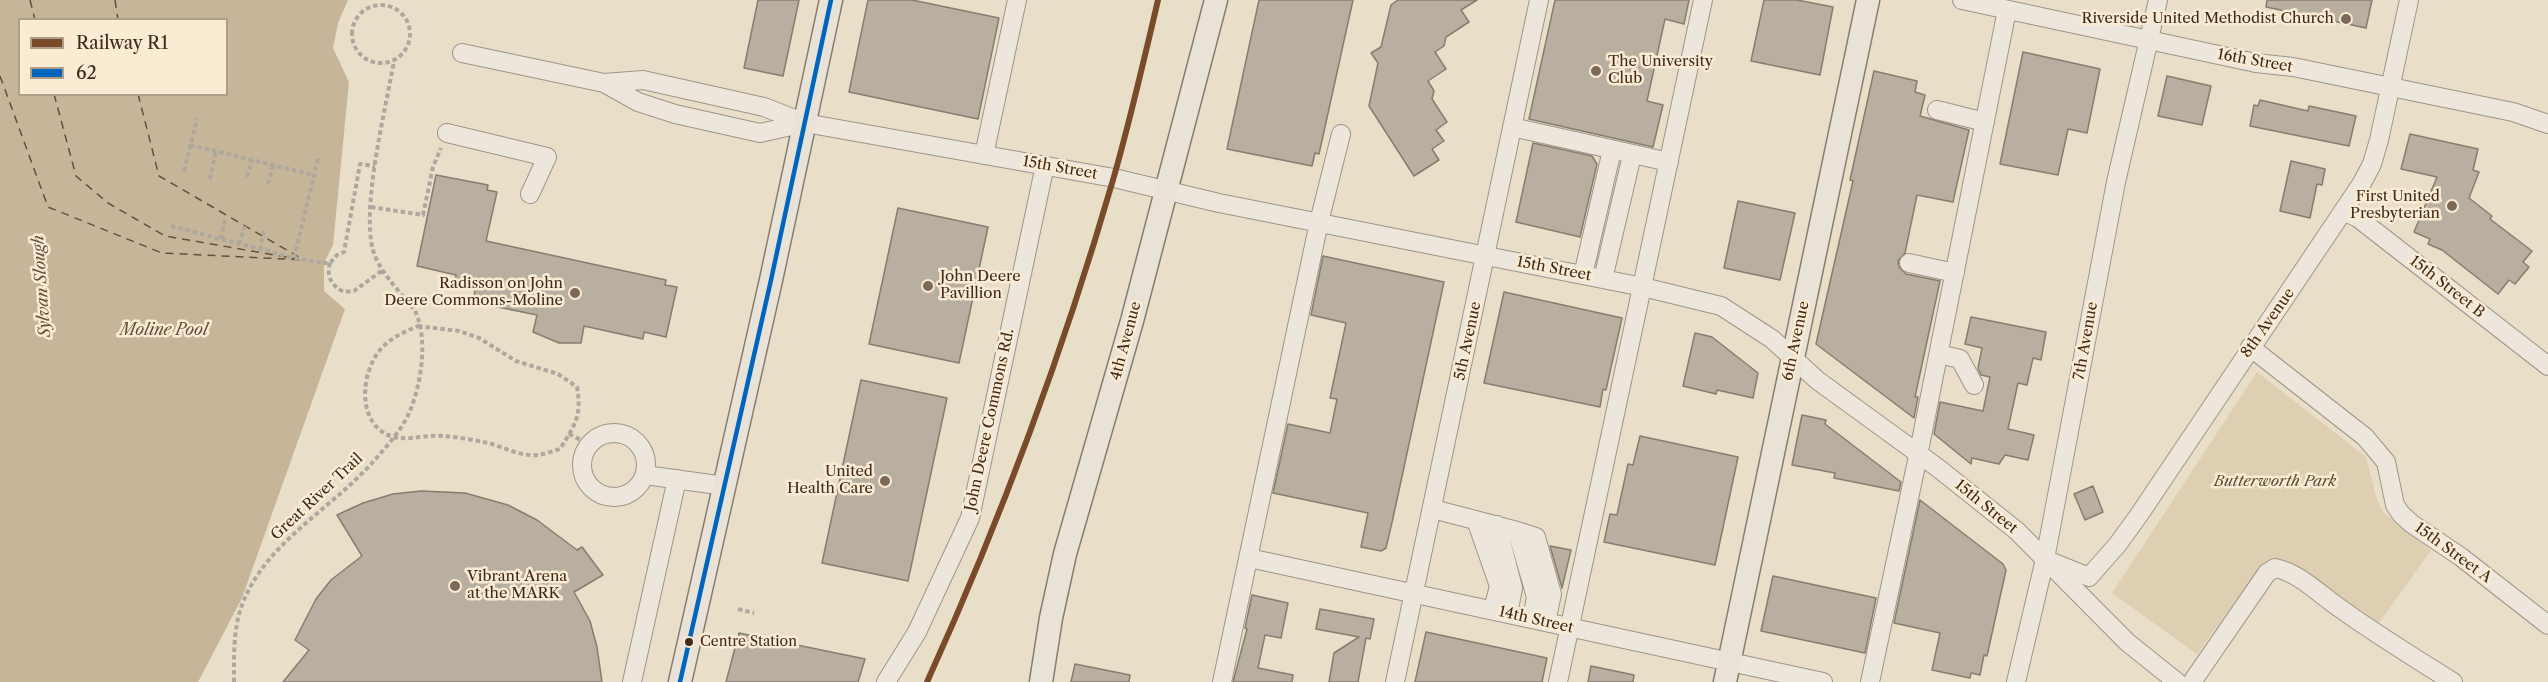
<!DOCTYPE html>
<style>
body{margin:0}
#map{position:relative;width:2548px;height:682px;overflow:hidden;background:#e9dec8;font-family:"Libre Caslon Text",serif}
canvas{display:block}
.legend{position:absolute;left:18px;top:18px;width:210px;height:78px;box-sizing:border-box;background:#f9ecd3;border:2px solid #af9e8a;margin:0;padding:8px 10px;list-style:none;font-size:18px;color:#412a1c}
.legend li{display:flex;align-items:center;gap:12px;height:30px}
.legend b{width:30px;border:2px solid #af9e8a}
</style>
<div id="map">
<canvas width="2548" height="682"></canvas>
<ul class="legend">
<li><b style="height:8px;background:#7a4b2a"></b>Railway R1</li>
<li><b style="height:8px;background:#0065bd"></b>62</li>
</ul>
</div>
<script>
const ctx = document.querySelector('canvas').getContext('2d');
ctx.lineJoin = 'round';
function paint(path, color) { ctx.fillStyle = color; ctx.fill(path, 'evenodd'); }
function trace(path, color, width, dash) { ctx.strokeStyle = color; ctx.lineWidth = width; ctx.lineCap = dash ? 'butt' : 'round'; ctx.setLineDash(dash || []); ctx.stroke(path); }
function label(font, color, halo, rows, align = 'center') {
  ctx.font = font + ' "Libre Caslon Text",serif'; ctx.lineWidth = 5; ctx.setLineDash([]); ctx.textBaseline = 'middle'; ctx.strokeStyle = halo; ctx.fillStyle = color; for (const [text, x, y, turn = 0] of rows) {
    ctx.save(); ctx.translate(x, y); ctx.rotate((+turn || 0) * Math.PI / 180); ctx.textAlign = isNaN(turn) ? turn : align; if (halo) ctx.strokeText(text, 0, 0); ctx.fillText(text, 0, 0); ctx.restore();
  }
}
const green = new Path2D(`
 M2257 372 2366 457 2377 500 2384 513 2431 550 2378 624 2293 565C2279 558 2274 556 2261 566L2197 654 2112 593Z`);
const water = new Path2D(`
 M0 0H348L338 23 333 48 349 82 333 245 324 263V291L345 309 242 598 198 682H0ZM20 20H226V94H20Z`);
const ferry = new Path2D(`
 M30 0 35 20
 M115 0 118 20
 M0 76 48 207 162 253 305 260
 M54 94 76 176 108 203 165 236 298 259
 M138 94 159 176 304 260`);
const building = new Path2D(`
 M758 0H799L783 76 744 68Z
 M868 0H912L999 18 978 119 849 92Z
 M1259 0H1353L1319 154 1315 153 1312 166 1227 149Z
 M1398 0H1477L1461 10 1469 22 1446 37 1444 46 1435 52 1446 69 1428 81 1434 91 1432 99 1447 122 1436 130 1444 141 1432 149 1439 160 1414 176 1369 106 1378 63 1371 53 1381 47 1391 5Z
 M1555 0H1689L1684 24 1665 19 1647 101 1663 105 1653 147 1529 119Z
 M1764 0H1797L1833 7 1820 75 1751 61Z
 M2267 0H2372L2366 28 2266 7Z
 M2023 52 2100 69 2087 133 2068 129 2058 175 2000 164Z
 M1874 71 1917 81 1915 92 1925 95 1920 116 1969 130 1953 202 1917 195 1905 253 1898 261 1899 267 1906 274 1940 281 1915 397H1918L1914 418 1816 344 1853 181 1850 180Z
 M2167 76 2211 86 2202 125 2158 116Z
 M2260 100 2308 111 2309 106 2356 116 2349 146 2250 126 2254 105 2258 106Z
 M2410 134 2478 149 2473 170 2479 172 2469 198 2492 216 2490 219 2532 251 2523 262 2529 267 2515 284 2509 280 2498 294 2442 250 2428 244 2430 239 2414 232 2437 177 2401 169Z
 M1533 143 1592 156 1597 164 1580 237 1516 222Z
 M2291 161 2325 169 2322 185 2317 184 2310 218 2280 211Z
 M436 175 488 185 487 190 497 192 486 241 666 280 665 285 677 287 666 337 644 332 643 339 584 326 581 343H559L533 332 537 315 483 304 485 298 474 296 475 290 454 285 456 275 417 266Z
 M1738 201 1795 213 1780 280 1724 268Z
 M898 208 988 227 959 363 869 344Z
 M1323 256 1444 282 1393 518 1386 548 1381 551 1361 547 1368 513 1273 493 1288 424 1330 433 1337 399 1330 398 1346 323 1311 315Z
 M1504 292 1622 318 1606 390 1603 389 1600 407 1484 383Z
 M1971 317 2046 332 2041 360 2033 358 2027 385 2018 383 2008 429 2034 435 2028 460 2005 455 1999 464 1972 458 1971 464 1934 434 1940 402 1983 411 1990 377 1981 375 1978 368 1982 348 1965 344Z
 M1695 333 1712 337 1758 373 1753 398 1717 390 1716 394 1683 386Z
 M861 380 947 398 908 581 822 563Z
 M1802 415 1826 420 1825 424 1901 482 1899 491 1834 478 1835 473 1792 465Z
 M1640 436 1738 457 1715 565 1604 542 1610 514 1617 515 1628 464 1633 465Z
 M2093 486 2103 512 2085 520 2074 494Z
 M421 491 465 493 508 505 537 520 577 550 582 547 603 575 574 592 590 621 597 647 602 682H283L309 650 295 640 316 599 331 580 362 556 337 515 363 503 393 494Z
 M1920 500 2003 564 2006 570 1987 656 1984 655 1980 675 1971 673 1970 678 1932 670 1940 633 1894 623Z
 M1550 546 1571 550 1562 588Z
 M1773 576 1876 598 1865 653 1761 631Z
 M1252 595 1288 603 1281 638 1265 635 1258 668 1293 675 1292 682H1233L1247 629 1245 628Z
 M1320 609 1374 619 1370 639 1366 638 1358 682H1329L1334 653 1359 637 1316 629Z
 M1426 632 1547 658 1542 682H1415Z
 M739 633 865 659 858 682H726Z
 M1075 664 1130 675 1129 682H1071Z
 M1591 666 1634 675 1633 682H1588Z`);
const path = new Path2D(`
 M352 34a29 29 0 1 1 58 0a29 29 0 1 1-58 0Z
 M190 145 314 175
 M184 171 197 119
 M247 177 252 160
 M210 179 216 151
 M268 184 273 165
 M371 207 423 215 433 167 441 148
 M171 226 294 258 324 263
 M221 239 225 220
 M239 244 245 226
 M260 250 264 229
 M294 258 318 159
 M323 263H330L337 255 344 252 360 164 375 166
 M330 263C326 277 332 286 344 292L354 291 383 270
 M418 326 459 331 479 338 516 361 558 374 577 387C582 416 575 425 560 449 553 451 545 454 538 455 521 457 504 447 488 443 474 440 458 437 443 436 423 434 402 444 384 433 357 416 362 372 380 350 390 338 404 332 418 326Z
 M569 434 589 444
 M738 609 754 613
 M234 682C234 657 233 629 242 605 265 543 330 510 372 463 386 447 402 430 410 411 421 384 428 341 416 313 414 308 408 303 405 299 393 284 378 268 373 250 361 207 386 107 394 61`);
const minor = new Path2D(`
 M1962 0 2256 63 2293 67 2513 112 2548 124
 M462 53 604 83 643 80 764 107 805 123 1114 178 1219 203 1643 287 1721 306 1772 339 1817 380 1938 468 2017 531 2127 642 2177 682
 M604 83 638 102 675 114 760 133 805 123
 M1937 110 1985 122
 M1512 127 1669 162
 M447 133 547 157 530 194
 M984 155 1017 0
 M2345 212 2358 218 2548 366
 M1909 263 1955 273
 M1583 275 1612 150
 M1603 279 1632 155
 M2250 347 2365 437 2386 462 2395 505 2401 514 2412 524 2461 557 2548 625
 M1939 354 1960 359 1974 385
 M582 465a32 32 0 1 1 64 0a32 32 0 1 1-64 0Z
 M645 475 725 486
 M1433 509 1517 531 1536 597 1532 619
 M1476 520 1499 586 1493 610
 M1497 525 1513 588 1508 614
 M1517 531 1536 537 1552 594 1546 622
 M1249 558 1823 682
 M2052 562 2089 577 2118 544 2139 515 2362 183 2372 164 2379 140 2409 0
 M632 682 677 479
 M886 682 917 632 970 518 1045 165
 M1222 682 1319 222 1341 134
 M1395 682 1539 0
 M1558 682 1703 0
 M1870 682 1918 456 2007 10
 M2016 682 2045 559 2116 182 2158 0
 M2192 682 2267 573 2275 568C2300 573 2320 595 2341 609 2377 635 2415 658 2453 682`);
const major = new Path2D(`
 M680 682 771 280 831 0
 M1041 682 1051 618 1065 554 1132 321 1216 0
 M1725 682 1868 0`);
const bus1 = new Path2D(`
 M680 682 771 280 831 0`);
const rail1 = new Path2D(`
 M927 682C1001 519 1063 352 1113 180 1130 121 1144 60 1158 0`);
const markers = [
 [2346,19,6,"#7c6958"],
 [1596,71,6,"#7c6958"],
 [2452,206,6,"#7c6958"],
 [928,286,6,"#7c6958"],
 [575,293,6,"#7c6958"],
 [885,481,6,"#7c6958"],
 [455,586,6,"#7c6958"],
 [689,642,5,"#412a1c"]
];
const busNames = [
 ["Centre Station",700,642]
];
const poiNames = [
 ["Riverside United Methodist Church",2334,19],
 ["The University",1608,62,"left"],
 ["Club",1608,79,"left"],
 ["First United",2440,197],
 ["Presbyterian",2440,214],
 ["John Deere",940,277,"left"],
 ["Pavillion",940,294,"left"],
 ["Radisson on John",563,284],
 ["Deere Commons-Moline",563,301],
 ["United",873,472],
 ["Health Care",873,489],
 ["Vibrant Arena",467,577,"left"],
 ["at the MARK",467,594,"left"]
];
const streetNames = [
 ["16th Street",2255,61,10],
 ["15th Street",1060,168,10],
 ["15th Street",1554,269,11],
 ["15th Street B",2447,287,38],
 ["8th Avenue",2268,323,-55],
 ["4th Avenue",1126,341,-75],
 ["5th Avenue",1468,341,-78],
 ["6th Avenue",1796,341,-78],
 ["7th Avenue",2086,341,-80],
 ["John Deere Commons Rd.",990,420,-78],
 ["Great River Trail",317,497,-43],
 ["15th Street",1986,507,39],
 ["15th Street A",2453,553,36],
 ["14th Street",1536,620,13]
];
const parkNames = [
 ["Butterworth Park",2275,482]
];
const waterNames = [
 ["Sylvan Slough",42,286,-94],
 ["Moline Pool",164,330]
];
paint(green, '#dfcfb2');
paint(water, '#c7b599');
trace(ferry, '#654e3c', 1.5, [8, 6]);
paint(building, '#b8afa0');
trace(building, '#867d70', 1.5);
trace(minor, '#9e9587', 20);
trace(major, '#867d70', 25);
trace(path, '#aea79e', 4, [4.5, 3]);
trace(minor, '#ece6dc', 18);
trace(major, '#e9e2d6', 22);
trace(bus1, '#0065bd', 4.5);
trace(rail1, '#7a4b2a', 6);
for (const [x, y, r, color] of markers) { const dot = new Path2D(); dot.arc(x, y, r, 0, 2 * Math.PI); ctx.fillStyle = color; ctx.fill(dot); trace(dot, '#f9ecd3', 2); }
label('14px', '#412a1c', '#f9ecd3', busNames, 'left');
label('15px', '#412a1c', '#f9ecd3', poiNames, 'right');
label('15px', '#412a1c', '#f9ecd3', streetNames);
label('italic 15px', '#5f4936', '#f9ecd3', parkNames);
label('italic 16px', '#654e3c', '#f9ecd3', waterNames);
</script>
